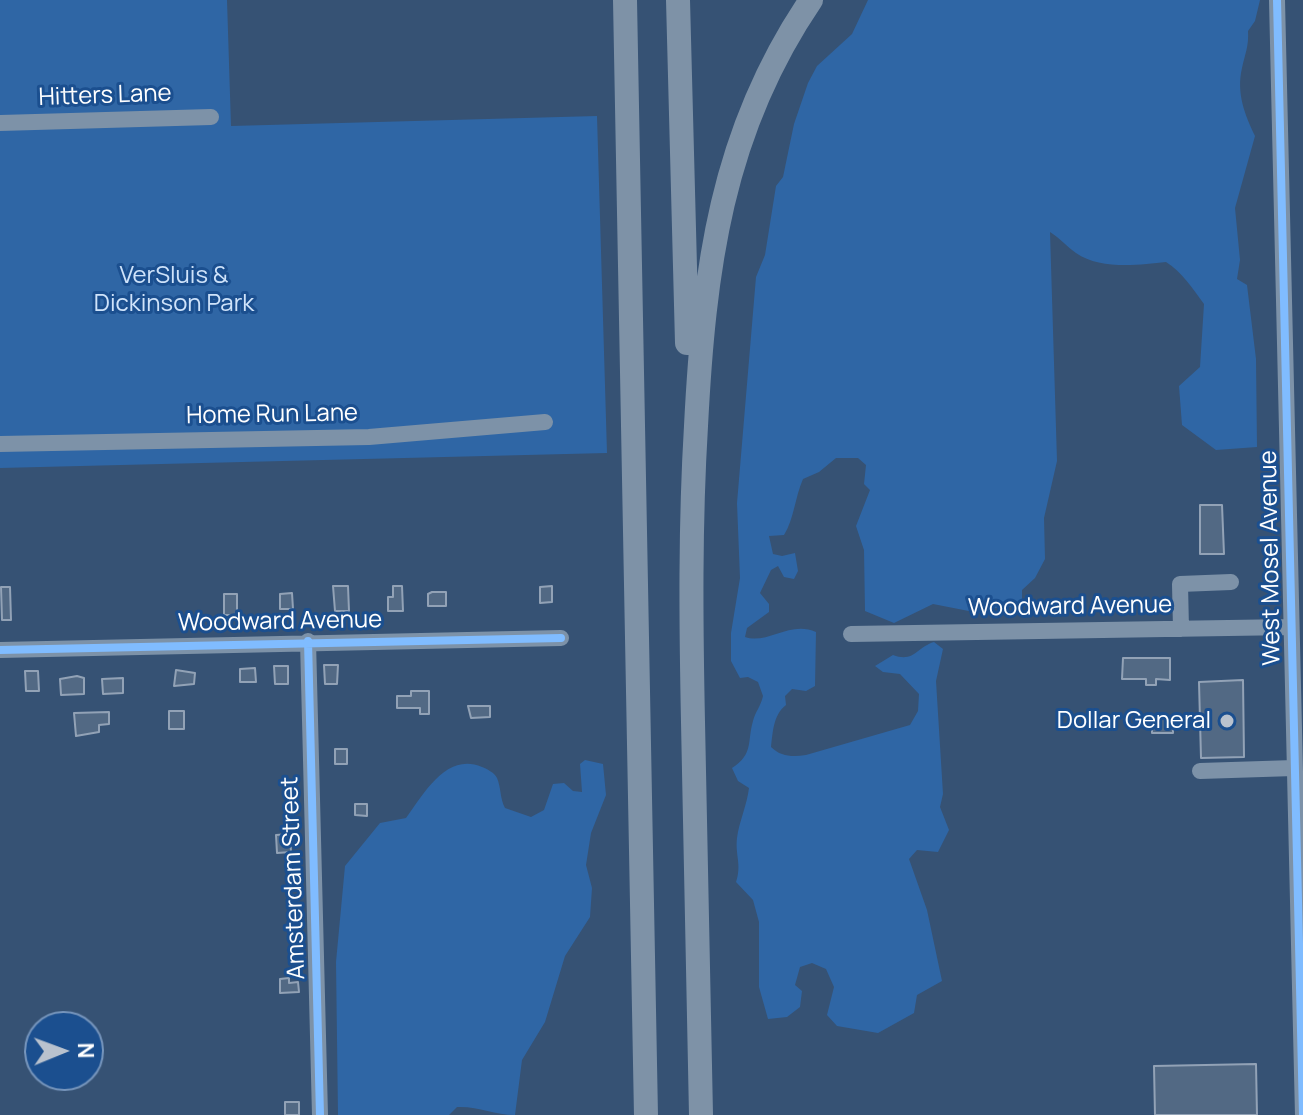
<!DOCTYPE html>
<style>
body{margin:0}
#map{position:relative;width:1303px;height:1115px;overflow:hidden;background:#365274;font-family:Manrope,sans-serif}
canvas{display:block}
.north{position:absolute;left:24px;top:1011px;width:80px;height:80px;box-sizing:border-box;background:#1b4f8f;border:2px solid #7695bc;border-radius:50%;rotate:89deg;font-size:22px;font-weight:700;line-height:32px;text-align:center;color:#fff}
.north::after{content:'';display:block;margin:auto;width:28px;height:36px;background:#b9c2ce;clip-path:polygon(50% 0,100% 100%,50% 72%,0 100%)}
</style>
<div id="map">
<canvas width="1303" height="1115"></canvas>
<div class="north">N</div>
</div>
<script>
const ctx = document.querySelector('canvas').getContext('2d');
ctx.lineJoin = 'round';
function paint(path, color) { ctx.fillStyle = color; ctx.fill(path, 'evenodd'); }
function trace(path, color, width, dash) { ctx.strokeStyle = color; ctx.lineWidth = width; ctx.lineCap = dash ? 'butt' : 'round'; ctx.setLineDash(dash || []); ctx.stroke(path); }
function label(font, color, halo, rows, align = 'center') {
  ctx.font = font + ' Manrope,sans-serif'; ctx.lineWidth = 6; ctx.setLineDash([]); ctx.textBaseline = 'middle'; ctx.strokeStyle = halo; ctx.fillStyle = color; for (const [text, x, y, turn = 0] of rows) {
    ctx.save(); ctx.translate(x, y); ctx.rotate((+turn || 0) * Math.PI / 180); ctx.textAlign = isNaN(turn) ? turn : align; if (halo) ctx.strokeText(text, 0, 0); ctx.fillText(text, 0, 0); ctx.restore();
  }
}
const green = new Path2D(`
 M0 0H227L231 126 597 116 607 453 0 468Z
 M868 0H1260L1255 21 1248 31C1249 46 1245 54 1242 68 1236 93 1245 115 1255 136L1235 208 1240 260 1237 279 1247 285 1256 359 1257 447 1216 450 1182 425 1179 386 1200 367 1204 304C1192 288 1182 272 1166 262 1139 265 1100 270 1076 253 1067 247 1060 238 1050 232L1057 461 1044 518 1045 559 1035 578 1022 590V605C1007 610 993 604 979 613L933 604 894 623 865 611 864 550 856 526 870 490 864 484 866 465 858 458H836L819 472 803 479C795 497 794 519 784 535L769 536 773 554 782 556 795 553 798 571 794 579 784 577 778 566 771 570 760 593 769 604V612L747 628 745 637C767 645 790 620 816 632L815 686 806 691 792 689 785 696 786 705C773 715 773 732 771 747 781 757 793 757 806 755L910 725 918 711 919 694 900 674 883 672 875 666 893 655C914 663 917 647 934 642L943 649 936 681 943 794 940 807 949 830 938 852 917 850 909 859 927 910 942 981 917 995 914 1013 878 1033 837 1026 827 1015 834 987 826 969 812 963 800 967 795 985 802 991 800 1007 787 1017 768 1019 759 987V922L753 900 736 882C742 865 735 855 737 838 739 822 747 805 749 788L738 781 732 768C754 754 747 741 753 721 755 712 761 706 763 696L758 682 748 677 740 678 731 661V633L740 578 737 503 756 277 765 255 776 186 783 177 794 124 808 83 817 66 852 34Z
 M585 760 603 764 606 795 591 833 586 865 592 888 590 917 565 956 545 1022 522 1060 515 1115C494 1115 478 1106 457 1107L449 1115H338L336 962 345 866 380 823 406 818C424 794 446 752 482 767 487 769 495 773 497 778 501 787 500 799 505 808L531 817 544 810 553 784 564 783 573 791 582 792 580 764Z`);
const building = new Path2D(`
 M1200 505H1222L1224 554H1200Z
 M333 586H348L349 611H335Z
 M393 586H402L403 611H388V597H393Z
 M552 586V602L540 603V587Z
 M1 587H10L11 620H2Z
 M432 592H446V606H428V594Z
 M292 593 293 609H280V594Z
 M224 594H237V615H224Z
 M1123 658H1170V680L1156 679V685H1146V679H1122Z
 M324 665H338L337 684H325Z
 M274 666H288V684H275Z
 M255 668 256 682H240V669Z
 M176 670 195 673 194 684 174 686Z
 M25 671H38L39 691H26Z
 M77 676 84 678V694L61 695 60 679Z
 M123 678V693L103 694 102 679Z
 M1243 680 1244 757 1201 758 1199 682Z
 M411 691H429V714H420V708H397V696H411Z
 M468 706H490V717L471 718Z
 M169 711H184V729H169Z
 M109 712V724L99 725V732L76 736 74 713Z
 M1152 717H1173V733H1152Z
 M335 749H347V764H335Z
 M355 804H367V816L355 815Z
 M290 834 291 852 277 853 276 835Z
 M289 978V983L298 982 299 992 280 993V979Z
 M1256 1064 1257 1115H1155L1154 1066Z
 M285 1102H299V1115H285Z`);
const minor = new Path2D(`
 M1277 0 1303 1115
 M0 123 211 117
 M0 444 369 437 545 422
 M1181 629 1180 584 1231 582
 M851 634 1291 627
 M308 641 320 1115
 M0 650 561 638
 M1200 771 1294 768`);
const highway = new Path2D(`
 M625 0 646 1115
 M678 0 687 343
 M701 1115C699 984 696 853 693 722 691 623 690 525 696 426 704 270 721 132 811 0`);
const cycleway = new Path2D(`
 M1277 0 1303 1115
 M308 641 320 1115
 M0 650 561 638`);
const markers = [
 [1227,721,8,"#b9c2ce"]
];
const streetNames = [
 ["Hitters Lane",105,96,-2],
 ["Home Run Lane",272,415,-1],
 ["West Mosel Avenue",1271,558,-91],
 ["Woodward Avenue",1070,607,-1],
 ["Woodward Avenue",280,622,-1],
 ["Amsterdam Street",294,878,-92]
];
const parkNames = [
 ["VerSluis &",174,276],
 ["Dickinson Park",174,304]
];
const poiNames = [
 ["Dollar General",1211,721]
];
paint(green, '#2f66a5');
paint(building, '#526984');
trace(building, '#92a2b6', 2);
trace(minor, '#7d92a8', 16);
trace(highway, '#7e92a7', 24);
trace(cycleway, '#80bcff', 8);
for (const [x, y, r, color] of markers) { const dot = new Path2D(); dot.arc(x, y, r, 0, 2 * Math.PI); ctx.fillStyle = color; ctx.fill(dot); trace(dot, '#1b4f8f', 3); }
label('24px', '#fff', '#1b4f8f', streetNames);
label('24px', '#cfe3fa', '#1b4f8f', parkNames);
label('24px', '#fff', '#1b4f8f', poiNames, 'right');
</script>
